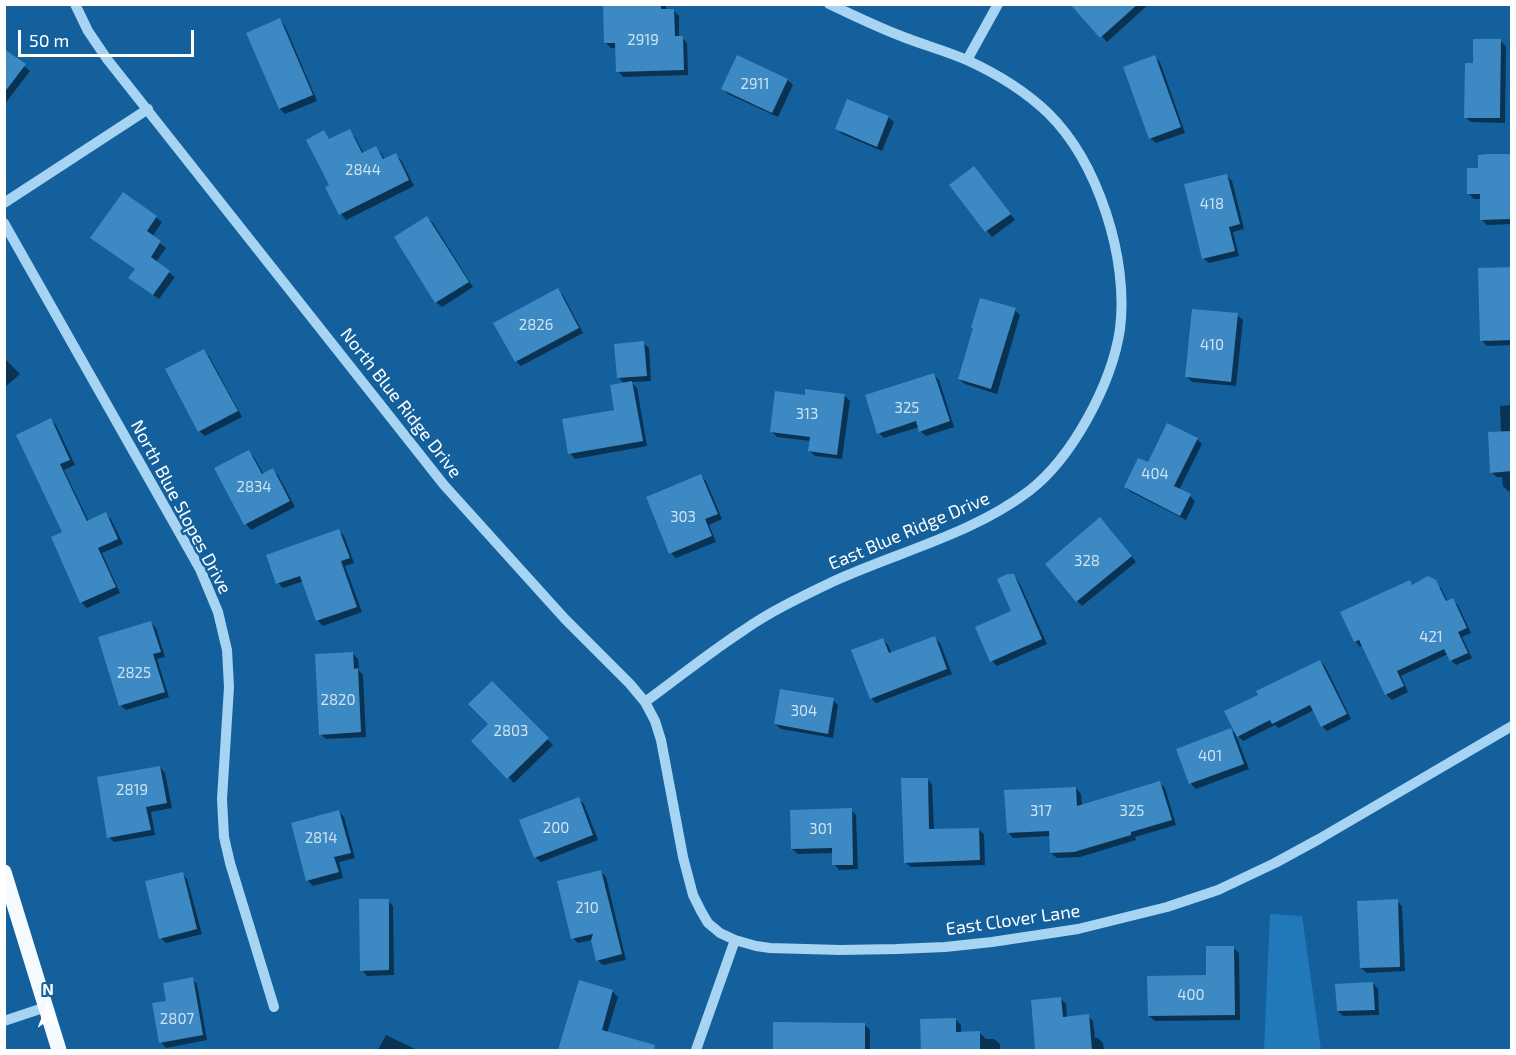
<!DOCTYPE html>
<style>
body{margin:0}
#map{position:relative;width:1516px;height:1055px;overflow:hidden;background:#13609c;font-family:"Exo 2",sans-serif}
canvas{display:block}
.frame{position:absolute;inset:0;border:6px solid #fff;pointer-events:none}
.north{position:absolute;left:18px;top:977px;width:60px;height:60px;-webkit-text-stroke:4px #13609c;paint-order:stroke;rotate:0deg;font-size:16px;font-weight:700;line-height:24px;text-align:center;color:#fff}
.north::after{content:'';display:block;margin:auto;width:21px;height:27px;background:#fff;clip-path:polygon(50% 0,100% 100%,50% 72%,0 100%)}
.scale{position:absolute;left:18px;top:30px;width:176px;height:27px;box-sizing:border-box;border:3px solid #fff;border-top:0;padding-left:8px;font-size:18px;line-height:21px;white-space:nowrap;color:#fff;-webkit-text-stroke:4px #13609c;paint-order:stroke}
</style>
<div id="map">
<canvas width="1516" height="1055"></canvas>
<div class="frame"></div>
<div class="north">N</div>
<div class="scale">50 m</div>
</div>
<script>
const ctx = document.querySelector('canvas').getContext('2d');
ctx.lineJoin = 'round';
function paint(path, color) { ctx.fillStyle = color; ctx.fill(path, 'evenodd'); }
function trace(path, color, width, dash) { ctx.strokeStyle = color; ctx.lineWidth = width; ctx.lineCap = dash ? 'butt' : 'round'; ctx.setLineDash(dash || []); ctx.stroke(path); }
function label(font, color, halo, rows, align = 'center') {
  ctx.font = font + ' "Exo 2",sans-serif'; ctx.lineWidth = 5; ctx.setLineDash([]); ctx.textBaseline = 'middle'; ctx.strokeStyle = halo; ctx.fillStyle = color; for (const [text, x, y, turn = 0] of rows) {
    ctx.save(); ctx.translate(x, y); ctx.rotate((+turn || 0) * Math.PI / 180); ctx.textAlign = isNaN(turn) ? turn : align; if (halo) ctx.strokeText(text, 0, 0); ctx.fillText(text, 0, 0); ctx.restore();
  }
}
const green = new Path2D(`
 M1270 914 1302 916 1321 1050H1264Z`);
const shadow = new Path2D(`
 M605 4H666V11H674L679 16V37H682L687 43 688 75 623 77 618 71 617 48H611L605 42Z
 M1085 4H1149L1107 42 1078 11Z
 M280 20 285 26 317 101 285 114 280 109 248 34Z
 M1500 41 1506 46 1505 123 1471 122 1465 117 1474 65Z
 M4 51 30 71 4 105Z
 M1154 57 1160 62 1185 133 1156 143 1150 138Z
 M788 80 793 85 778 117 728 94 723 89Z
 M888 117 894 122 882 151 842 134 837 129Z
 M349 131 355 137 364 154 376 148 381 153 385 160 395 155 401 160 414 186 346 220 341 214 327 188 331 186 324 132 330 140Z
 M1510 155 1512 157V224L1487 225 1482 220 1481 199H1474L1469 194 1480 169Z
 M979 173 1015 220 992 237 951 185Z
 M1227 176 1232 181 1244 229 1233 232 1239 256 1209 263 1203 258Z
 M123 194 156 217 162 222 152 237 166 248 156 262 175 277 159 299 136 283V270Z
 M427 218 433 223 473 287 442 307 436 302Z
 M1512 269V345L1487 346 1481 340Z
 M557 290 563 295 583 333 521 366 516 361Z
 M1015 310 1020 315 997 394 965 384 959 379Z
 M1237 315 1243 320 1236 386 1192 382 1187 377Z
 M643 343 649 348 651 381 631 382 637 388 647 446 575 459 570 453 616 411 625 384 618 377Z
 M204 351 209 356 242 417 205 436 199 431Z
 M4 358 20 374 4 388Z
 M933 374 939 380 954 427 926 436 920 431 919 427 884 438 879 433Z
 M844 395 850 401 842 459 815 456 809 450 811 441 777 437 771 431 806 397Z
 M1512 405V491H1508L1503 486 1502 477H1497L1491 472 1501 433 1500 406Z
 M51 420 56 425 75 465 64 470 89 522 106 514 111 519 123 544 102 553 120 593 87 608 82 603 53 538 64 533Z
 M1197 439 1202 444 1179 490 1190 496 1195 501 1186 520 1131 492 1125 487 1148 464Z
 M249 452 254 457 264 475 273 470 278 475 295 507 251 530 246 524 216 469Z
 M701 476 706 481 722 519 709 525 716 542 676 558 671 553Z
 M1106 524 1136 562 1082 606 1077 601Z
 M339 531 344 536 354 563 345 566 362 612 323 626 318 621 304 581 283 588 278 583Z
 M1014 576 1019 582 1047 644 997 666 992 661 1013 612Z
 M1409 582 1413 586 1435 582 1441 588 1448 602 1452 600 1458 605 1471 633 1462 637 1472 658 1456 665 1451 660 1448 654 1401 676 1408 692 1392 700 1386 694 1363 645 1360 647 1355 641Z
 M151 623 156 628 165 657 157 659 169 697 126 710 120 705Z
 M934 638 940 643 952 674 876 703 871 698 883 640 888 645 892 654Z
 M353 654 358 659 359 671 363 675 366 737 326 739 320 734Z
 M1320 661 1325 666 1351 719 1327 731 1322 726 1314 710 1279 728 1275 725 1243 741 1238 736 1260 695Z
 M492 683 553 745 514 783 473 741 490 724Z
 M833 700 838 705 833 738 781 729 775 724Z
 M1231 730 1236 735 1249 769 1196 789 1190 783Z
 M160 767 165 773 172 808 151 812 155 835 114 842 109 837Z
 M927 779 932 784 934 830 978 829 984 834 985 865 911 867 905 862Z
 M1160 783 1165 788 1176 825 1135 837 1136 840 1080 857 1057 858 1051 853V836L1013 838 1008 832 1076 788 1081 794 1082 806Z
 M578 799 584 804 598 840 541 862 535 857Z
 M851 810 856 815 858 869 839 870 834 864 833 853 798 854 792 849Z
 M339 812 344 817 355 858 339 862 343 878 313 886 308 881 293 824Z
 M600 871 606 877 626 960 603 965 597 960 592 940 578 943 573 938Z
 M182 874 187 879 202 934 166 943 161 938Z
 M388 901 393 906 394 975 367 976 362 970Z
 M1397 901 1402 906 1405 971 1367 973 1361 968Z
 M1234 948 1239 953 1240 1020 1155 1021 1149 1016 1207 977Z
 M192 979 197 984 207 1040 166 1048 161 1042Z
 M580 982 613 992 618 997 607 1033 632 1044 630 1050H559Z
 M1373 983 1378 989 1379 1015 1343 1016 1338 1011Z
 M1061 999 1066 1004 1067 1018 1088 1016 1093 1021 1095 1038H1098L1103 1043 1104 1050H1039L1037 1049Z
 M922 1020H956L961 1025V1033H980L986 1039H994L1000 1044V1050H922Z
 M775 1024H864L870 1030V1050H774Z
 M386 1035 417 1050H378Z`);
const building = new Path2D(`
 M603 4H661V9H674L675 36H683L684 70 616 72 615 43H604Z
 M1070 4H1138L1100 38Z
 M280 18 313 95 279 109 246 33Z
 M1473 39H1501L1500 118H1464L1465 63H1473Z
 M4 49 26 64 4 93Z
 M737 55 788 79 772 113 721 89Z
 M1155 55 1181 127 1149 139 1123 67Z
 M847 99 889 116 877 147 835 129Z
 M350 129 362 153 376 146 383 159 396 153 409 180 339 215 325 187 329 185 306 140 324 130 329 139Z
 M1490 154H1510L1512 219 1480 220V194H1467V168H1478V155Z
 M974 166 1011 214 985 232 949 185Z
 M1227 174 1240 224 1229 227 1235 251 1202 259 1184 184Z
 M123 192 157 216 147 231 161 241 151 257 170 271 153 295 128 278 135 269 90 238Z
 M427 216 469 282 435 303 394 237Z
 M1512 267V340L1480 341 1478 268Z
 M558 288 579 328 515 362 493 323Z
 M980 298 1016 308 991 389 958 379 973 328H971Z
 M1192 309 1238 313 1231 382 1185 377Z
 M644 341 647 376 617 378 614 344Z
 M204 349 238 411 198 432 165 369Z
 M934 373 950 421 919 432 916 421 877 434 865 395Z
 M632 381 643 441 568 454 562 419 614 410 610 385Z
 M805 389 845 394 837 455 808 451 810 437 770 432 775 391 805 395Z
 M51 418 70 460 60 464 87 521 106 512 118 539 98 548 116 587 80 603 51 537 62 532 16 435Z
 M1167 423 1198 438 1174 486 1191 494 1180 516 1124 487 1138 458 1148 462Z
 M1512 431V471L1490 473 1488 432Z
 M249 450 262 474 273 468 290 501 244 525 214 468Z
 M701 474 718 514 705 519 712 536 669 554 646 497Z
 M1100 517 1132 556 1076 602 1045 564Z
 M339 529 350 558 341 561 357 607 316 621 300 576 276 584 266 555Z
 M1007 574H1014L1042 639 990 662 975 627 1011 611 997 579Z
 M1428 576 1436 580 1446 601 1453 598 1467 628 1458 632 1468 653 1450 661 1444 649 1397 671 1404 686 1385 695 1359 640 1354 642 1340 612 1410 580 1412 585Z
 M151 621 161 652 153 654 165 692 119 706 98 637Z
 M935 636 947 669 870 699 851 650 883 638 889 653Z
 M353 652 354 669 358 668 361 732 319 735 315 654Z
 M1320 660 1347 714 1321 727 1310 705 1272 724 1270 720 1237 737 1224 711 1258 695 1256 691Z
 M492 681 549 738 507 779 471 741 488 724 468 704Z
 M780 689 834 698 828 734 774 724Z
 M1231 728 1244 764 1189 784 1176 749Z
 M160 766 167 803 146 807 151 830 107 838 97 777Z
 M901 778H928L929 829 979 828 980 860 904 863Z
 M1160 781 1172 820 1131 832V835L1074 852 1050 853 1049 831 1007 833 1004 790 1076 787 1077 806Z
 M579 797 593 835 534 858 519 820Z
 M852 808 853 865H832V848L791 849 790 810Z
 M339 810 351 853 334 857 339 872 306 881 291 823Z
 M601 870 622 954 596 961 591 940 593 934 571 939 557 881Z
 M183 872 197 929 159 939 145 881Z
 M359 899H389V970L360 971Z
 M1398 899 1400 967 1360 968 1357 901Z
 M1206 946H1234L1235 1015 1148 1016 1147 976 1206 975Z
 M193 977 203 1035 159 1043 152 1003 166 1001 163 983Z
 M579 980 613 990 602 1030 655 1045 654 1050H558Z
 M1373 982 1375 1010 1337 1011 1335 984Z
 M1061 997 1063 1017 1089 1014 1092 1050 1035 1049 1031 1000Z
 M956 1018V1032L980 1031V1050H921L920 1019Z
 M773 1022 865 1023V1050H773Z`);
const minor = new Path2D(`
 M75 4 88 31 107 59 444 485 565 619 630 684 645 702 655 721 661 740 683 857 693 895 701 911 708 923 720 933 735 940 756 946 770 948 840 950 897 949 945 947 992 942 1078 929 1167 907 1218 890 1275 863 1319 839 1512 726
 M967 60 998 4
 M4 203 148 109
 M4 223 200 569 218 612 227 650 229 687 222 799 224 837 230 863 274 1007
 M645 702C678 678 710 652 744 630 771 611 803 596 832 582 897 552 971 535 1029 491 1073 457 1112 383 1120 329 1129 259 1098 162 1048 113 1025 91 997 74 969 61 947 51 923 45 901 36 877 27 853 15 829 4
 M4 1021 46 1007
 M696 1050 735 940`);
const major = new Path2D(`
 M4 872 59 1050`);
const numberNames = [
 ["2919",643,40],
 ["2911",755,84],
 ["2844",363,170],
 ["418",1212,204],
 ["2826",536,325],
 ["410",1212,345],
 ["325",907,408],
 ["313",807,414],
 ["404",1155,474],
 ["2834",254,487],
 ["303",683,517],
 ["328",1087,561],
 ["421",1431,637],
 ["2825",134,673],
 ["2820",338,700],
 ["304",804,711],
 ["2803",511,731],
 ["401",1210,756],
 ["2819",132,790],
 ["317",1041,811],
 ["325",1132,811],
 ["200",556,828],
 ["301",821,829],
 ["2814",321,838],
 ["210",587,908],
 ["400",1191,995],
 ["2807",177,1019]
];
const streetNames = [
 ["North Blue Ridge Drive",401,403,52],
 ["North Blue Slopes Drive",181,507,62],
 ["East Blue Ridge Drive",909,531,-23],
 ["East Clover Lane",1013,920,-8]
];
paint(green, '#2279b9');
paint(shadow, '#0007');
paint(building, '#3c89c3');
trace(minor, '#a8d4f4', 10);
trace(major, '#f5faff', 15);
label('15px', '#cee2f0', null, numberNames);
label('18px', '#fff', '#13609c', streetNames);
</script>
